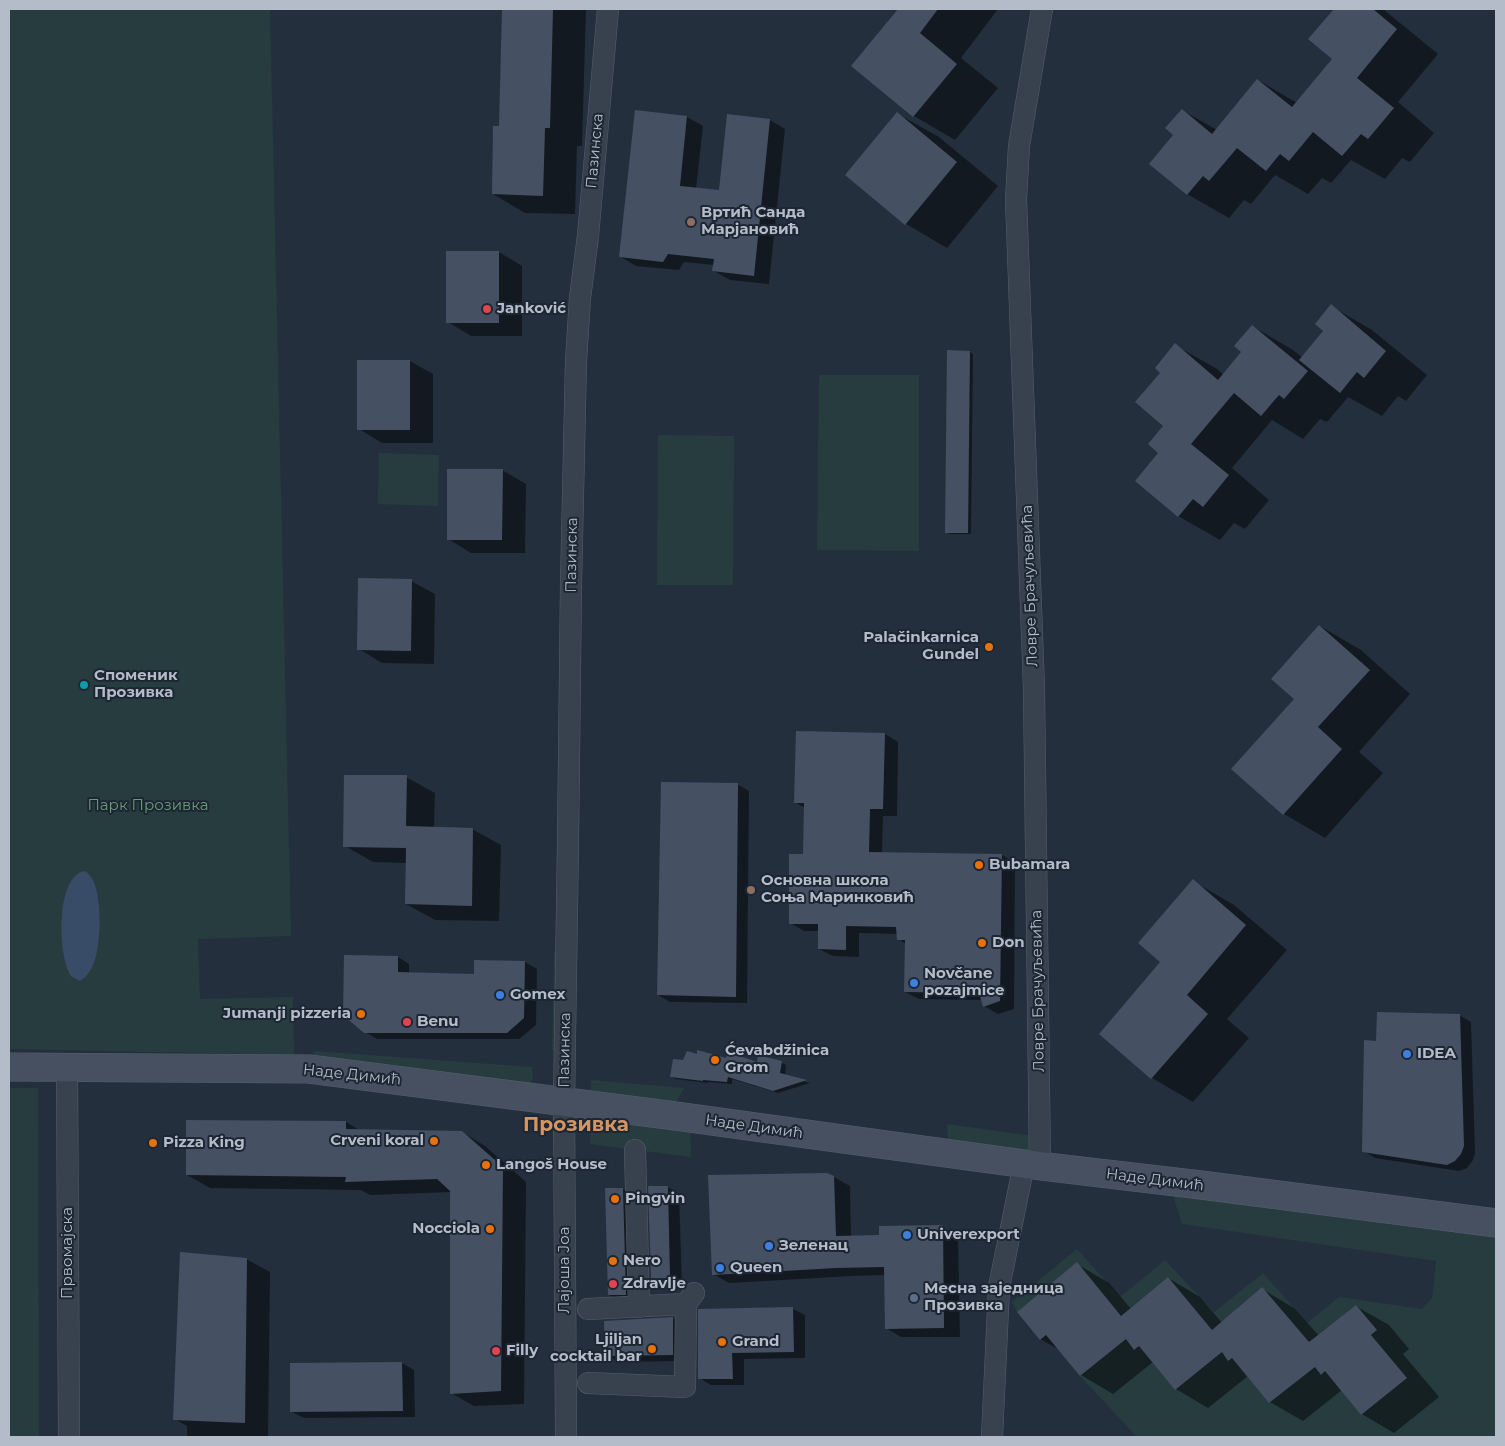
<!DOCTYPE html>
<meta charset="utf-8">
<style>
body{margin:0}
#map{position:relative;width:1505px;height:1446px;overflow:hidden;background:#242f3e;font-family:Montserrat,sans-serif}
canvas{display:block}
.frame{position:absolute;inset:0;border:10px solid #b4bcc9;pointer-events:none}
</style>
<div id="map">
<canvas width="1505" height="1446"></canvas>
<div class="frame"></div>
</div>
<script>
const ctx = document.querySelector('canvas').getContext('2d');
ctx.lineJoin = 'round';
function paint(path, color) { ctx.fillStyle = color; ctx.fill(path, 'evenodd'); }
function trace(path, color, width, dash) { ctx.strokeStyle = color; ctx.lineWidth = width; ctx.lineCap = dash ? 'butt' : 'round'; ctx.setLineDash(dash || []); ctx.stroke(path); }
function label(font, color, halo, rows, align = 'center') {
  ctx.font = font + ' Montserrat,sans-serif'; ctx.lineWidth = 4; ctx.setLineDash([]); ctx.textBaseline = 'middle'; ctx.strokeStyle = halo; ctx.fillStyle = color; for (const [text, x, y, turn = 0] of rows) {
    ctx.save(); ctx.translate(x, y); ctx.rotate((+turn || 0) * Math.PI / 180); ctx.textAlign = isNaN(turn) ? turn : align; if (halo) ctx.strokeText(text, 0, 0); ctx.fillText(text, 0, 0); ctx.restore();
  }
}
const green = new Path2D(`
 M9 9H270L291 936 198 939 200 999 293 997 294 1055 9 1049Z
 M819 375H919V551L817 550Z
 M658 435 734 436 733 585H657Z
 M379 453 439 455 438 506 378 504Z
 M554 951 567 952 565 1050H552Z
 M314 1051 532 1067 533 1079 527 1087 313 1062Z
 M591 1080 684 1088 669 1115 690 1119 691 1157 590 1144Z
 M9 1088H38L39 1437H9Z
 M947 1124 1040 1137V1166L949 1154Z
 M1172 1182 1496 1223V1437H1137L1080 1376 1126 1339 1134 1350 1139 1346 1175 1390 1222 1352 1228 1361 1232 1358 1269 1403 1315 1367 1321 1375 1325 1371 1361 1415 1407 1378 1371 1335 1377 1330 1356 1305 1336 1321 1329 1336 1324 1329 1303 1347 1262 1287 1237 1308 1245 1318 1228 1317 1206 1335 1193 1308 1168 1277 1114 1321 1077 1263 1017 1312 1012 1302 1077 1249 1120 1297 1165 1260 1214 1312 1263 1273 1307 1323 1339 1297 1422 1309 1432 1298 1436 1261 1182 1224 1175 1202Z`);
const water = new Path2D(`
 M84 871C103 878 101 934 97 951 95 963 90 975 80 981L71 976C58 956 55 878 84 871Z`);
const shadow = new Path2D(`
 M504 9H586L582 146H577L575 214 525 213 493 194 500 127Z
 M899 9H998L961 58 998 88 955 140 914 116 852 66Z
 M1335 9H1383L1438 54 1398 102 1434 133 1410 162 1402 158 1385 179 1351 160 1331 183 1322 178 1308 194 1275 175 1251 204 1244 200 1229 218 1187 194 1175 135 1182 110 1217 130 1258 80 1297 103 1334 59 1310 39Z
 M898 114 939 137 998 186 947 248 906 224Z
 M687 117 703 126 696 189 720 191 770 120 785 129 769 284 730 280 714 271V265L684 262 679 270 636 266 621 257Z
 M499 252 522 266V336H471L448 322Z
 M1331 306 1372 330 1427 375 1406 401 1398 396 1382 416 1348 397 1327 422 1320 419 1303 439 1272 420 1232 468 1269 500 1245 529 1234 523 1220 540 1178 516 1160 453 1165 426 1162 373 1175 345 1217 369 1224 375 1243 352 1252 326 1293 350 1303 358 1325 331Z
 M949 351 970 352 973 354 971 534H950L946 532Z
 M410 361 433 374V443H382L359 429Z
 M502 470 526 484 525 553H471L448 539Z
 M411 581 435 594 434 664 382 663 359 649Z
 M1320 626 1361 650 1410 694 1359 752 1383 773 1325 838 1284 814 1296 699Z
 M885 734 898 742 897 816H883L882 854 1002 855 1015 863 1014 1009 998 1014 984 1006 982 1000 919 999 905 992 906 944 898 939V934L859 933V957L833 956 819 949 820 931H804L790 923 804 856 805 808 796 803Z
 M406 777 435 793 434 828 472 829 501 845 499 921 435 920 406 904 407 863 373 862 345 846Z
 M737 784 749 791 747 1003 670 1002 658 995Z
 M1193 881 1234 905 1287 950 1227 1019 1249 1038 1193 1102 1152 1078 1100 1034 1162 962Z
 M398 957 409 964V974L475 975 525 962 537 969 536 1025 519 1039H377L365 1032Z
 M1459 1015 1471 1022 1475 1153 1473 1160 1467 1168 1459 1171 1375 1158 1363 1151 1378 1042Z
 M727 1060 759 1063H782L786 1065 785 1076 810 1083 778 1093 732 1079V1084L708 1082V1083L676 1079 671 1077Z
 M346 1122 361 1131 462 1132 485 1146 526 1182 524 1404 474 1406 451 1393 452 1192 370 1195 361 1190 210 1188 187 1175Z
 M834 1177 850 1186 851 1237 880 1236 942 1227 958 1236 960 1337H901L886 1328 885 1275 853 1276 729 1283 713 1274Z
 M668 1187 679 1194 682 1284 664 1285 652 1278Z
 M607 1189H623L631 1193 633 1298 617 1299 609 1295Z
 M246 1259 270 1272 268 1436 187 1437V1426L174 1419Z
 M1077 1264 1109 1283 1131 1309 1168 1278 1200 1297 1222 1323 1262 1289 1294 1308 1319 1336 1357 1307 1389 1325 1409 1349 1403 1354 1439 1397 1394 1433 1362 1414 1342 1390 1303 1421 1270 1402 1248 1376 1208 1408 1176 1389 1153 1362 1113 1394 1081 1375 1060 1350 1040 1339Z
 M793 1309 805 1315V1358L744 1359V1385H711L699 1378 700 1310Z
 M673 1318 685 1325 684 1361 618 1362 606 1355 605 1322Z
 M402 1363 414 1370 415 1417 304 1418 292 1412Z`);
const building = new Path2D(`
 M502 9H553L550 128H545L543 196 492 194 493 126H499Z
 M898 9H938L920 33 957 64 913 117 851 66Z
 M1334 9H1373L1397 29 1357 78 1394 108 1368 139 1361 134 1342 156 1313 132 1289 161 1280 154 1266 171 1237 148 1209 181 1203 176 1187 195 1149 164 1173 135 1165 128 1182 109 1212 134 1257 79 1292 107 1332 59 1308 39Z
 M635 110 687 116 680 186 719 190 727 114 770 119 754 276 712 271 714 259 668 254 663 262 619 257Z
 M897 112 957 162 905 225 845 175Z
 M446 251H499V323H446Z
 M1331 304 1386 351 1364 378 1357 372 1340 393 1299 360 1323 331 1315 324Z
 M1252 325 1308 371 1284 399 1279 395 1261 416 1234 393 1191 444 1229 475 1203 507 1193 499 1178 517 1135 481 1158 453 1148 444 1163 426 1135 402 1160 373 1155 368 1175 343 1218 380 1241 352 1234 346Z
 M947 350 970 351 968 533H945Z
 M357 360H410V430H357Z
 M447 469H503L502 540H447Z
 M358 578 412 579 411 651 357 650Z
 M1319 625 1370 670 1318 727 1342 749 1283 815 1231 769 1294 699 1271 679Z
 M796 731 885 733 883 809H870L869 852 1002 854 1000 1001 983 1007 979 993 904 992 905 940H897L896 927 846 926V950L818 949V924H789V854H803L804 803H794Z
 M344 775H407L406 826 473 828 472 906 405 904 406 848 343 847Z
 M661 782 738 783 736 997 657 995Z
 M1193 879 1246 925 1187 995 1208 1014 1151 1079 1099 1034 1160 962 1138 943Z
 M344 955 398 956V972L474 974V960L525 961 524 1018 507 1033H364L343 1015Z
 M1377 1012 1460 1014 1464 1146 1461 1154 1455 1161 1447 1165 1362 1152 1364 1040 1376 1041Z
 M697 1050 726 1058 728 1052 757 1062 758 1055 782 1061 780 1073 807 1080 773 1091 728 1077 727 1082 703 1080V1081L670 1077 673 1059 683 1060 687 1051 697 1054Z
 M186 1120 346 1121V1129L462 1131 503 1167 501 1391 450 1394V1191L437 1179 345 1182 346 1177 186 1175Z
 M827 1173 834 1176 836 1236 879 1235V1226L943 1225 944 1328 885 1329 884 1267 836 1268 712 1275 708 1175Z
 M648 1186H668L670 1278 651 1279Z
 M605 1188H623L626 1295H608Z
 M180 1252 247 1258 245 1423 173 1420Z
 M1077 1262 1121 1316 1168 1277 1212 1330 1262 1287 1309 1342 1356 1305 1377 1330 1371 1335 1407 1378 1361 1415 1325 1371 1321 1375 1315 1367 1269 1403 1232 1358 1228 1361 1222 1352 1175 1390 1139 1346 1134 1350 1126 1339 1080 1376 1046 1335 1040 1340 1017 1312Z
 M793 1307 794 1352 732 1353 733 1379H698V1309Z
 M673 1317V1355L605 1356 604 1321Z
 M402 1362 403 1411 290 1412V1363Z`);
const street = new Path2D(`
 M67 1068 69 1437
 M635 1150 639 1307
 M1040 1166 1034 689 1016 199 1019 146 1042 9
 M588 1309 686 1304
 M588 1383 685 1387 686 1304 694 1293
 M566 1437 564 1103 568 842 571 584 576 361 580 298 588 236 608 9
 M992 1437 999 1287 1024 1164`);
const secondary = new Path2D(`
 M9 1067 309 1069 668 1115 1040 1166 1201 1185 1496 1223`);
const markers = [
 [691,222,5,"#8d6e63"],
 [487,309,5,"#e0444e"],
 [989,647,5,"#e8710a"],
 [84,685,5,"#0f9aa8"],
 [979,865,5,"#e8710a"],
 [751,890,5,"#8d6e63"],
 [982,943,5,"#e8710a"],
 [914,983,5,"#3f7fe0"],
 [500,995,5,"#3f7fe0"],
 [361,1014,5,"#e8710a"],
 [407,1022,5,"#e0444e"],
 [1407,1054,5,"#3f7fe0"],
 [715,1060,5,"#e8710a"],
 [434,1141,5,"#e8710a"],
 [153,1143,5,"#e8710a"],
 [486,1165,5,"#e8710a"],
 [615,1199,5,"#e8710a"],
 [490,1229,5,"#e8710a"],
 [907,1235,5,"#3f7fe0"],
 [769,1246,5,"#3f7fe0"],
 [613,1261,5,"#e8710a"],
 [720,1268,5,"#3f7fe0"],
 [613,1284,5,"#e0444e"],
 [914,1298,5,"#5c6f8a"],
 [722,1342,5,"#e8710a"],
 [652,1349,5,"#e8710a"],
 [496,1351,5,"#e0444e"]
];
const streetNames = [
 ["Пазинска",595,151,-85],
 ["Пазинска",572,555,-89],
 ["Ловре Брачуљевића",1030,586,-92],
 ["Ловре Брачуљевића",1038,991,-91],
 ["Пазинска",565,1050,-89],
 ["Наде Димић",352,1075,6],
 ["Наде Димић",754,1127,8],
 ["Наде Димић",1155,1180,7],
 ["Првомајска",68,1253,-90],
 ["Лајоша Јоа",565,1270,-90]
];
const poiNames = [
 ["Вртић Санда",701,213],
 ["Марјановић",701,230],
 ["Janković",497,309],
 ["Palačinkarnica",979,638,"right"],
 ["Gundel",979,655,"right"],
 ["Споменик",94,676],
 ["Прозивка",94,693],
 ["Bubamara",989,865],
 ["Основна школа",761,881],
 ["Соња Маринковић",761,898],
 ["Don",992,943],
 ["Novčane",924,974],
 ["pozajmice",924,991],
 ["Gomex",510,995],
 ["Jumanji pizzeria",351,1014,"right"],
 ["Benu",417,1022],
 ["Ćevabdžinica",725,1051],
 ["Grom",725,1068],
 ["IDEA",1417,1054],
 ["Crveni koral",424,1141,"right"],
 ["Pizza King",163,1143],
 ["Langoš House",496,1165],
 ["Pingvin",625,1199],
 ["Nocciola",480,1229,"right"],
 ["Univerexport",917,1235],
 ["Зеленац",779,1246],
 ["Nero",623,1261],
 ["Queen",730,1268],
 ["Zdravlje",623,1284],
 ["Месна заједница",924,1289],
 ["Прозивка",924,1306],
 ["Ljiljan",642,1340,"right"],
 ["cocktail bar",642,1357,"right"],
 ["Grand",732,1342],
 ["Filly",506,1351]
];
const parkNames = [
 ["Парк Прозивка",148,806]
];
const districtNames = [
 ["Прозивка",576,1125]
];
paint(green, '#263c3f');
paint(water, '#394c67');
paint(shadow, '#0007');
paint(building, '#455162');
trace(street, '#565f6c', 22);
trace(secondary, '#565f6c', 29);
trace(street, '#38414e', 21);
trace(secondary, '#465061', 28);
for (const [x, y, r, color] of markers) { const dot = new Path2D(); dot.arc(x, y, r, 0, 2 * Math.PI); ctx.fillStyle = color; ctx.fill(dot); trace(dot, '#1d2633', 2); }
label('15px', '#b4bcc9', '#1d2633', streetNames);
label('bold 15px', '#b4bcc9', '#1d2633', poiNames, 'left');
label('15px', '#6b9a76', '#1d2633', parkNames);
label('bold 20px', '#d59563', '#1d2633', districtNames);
</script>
